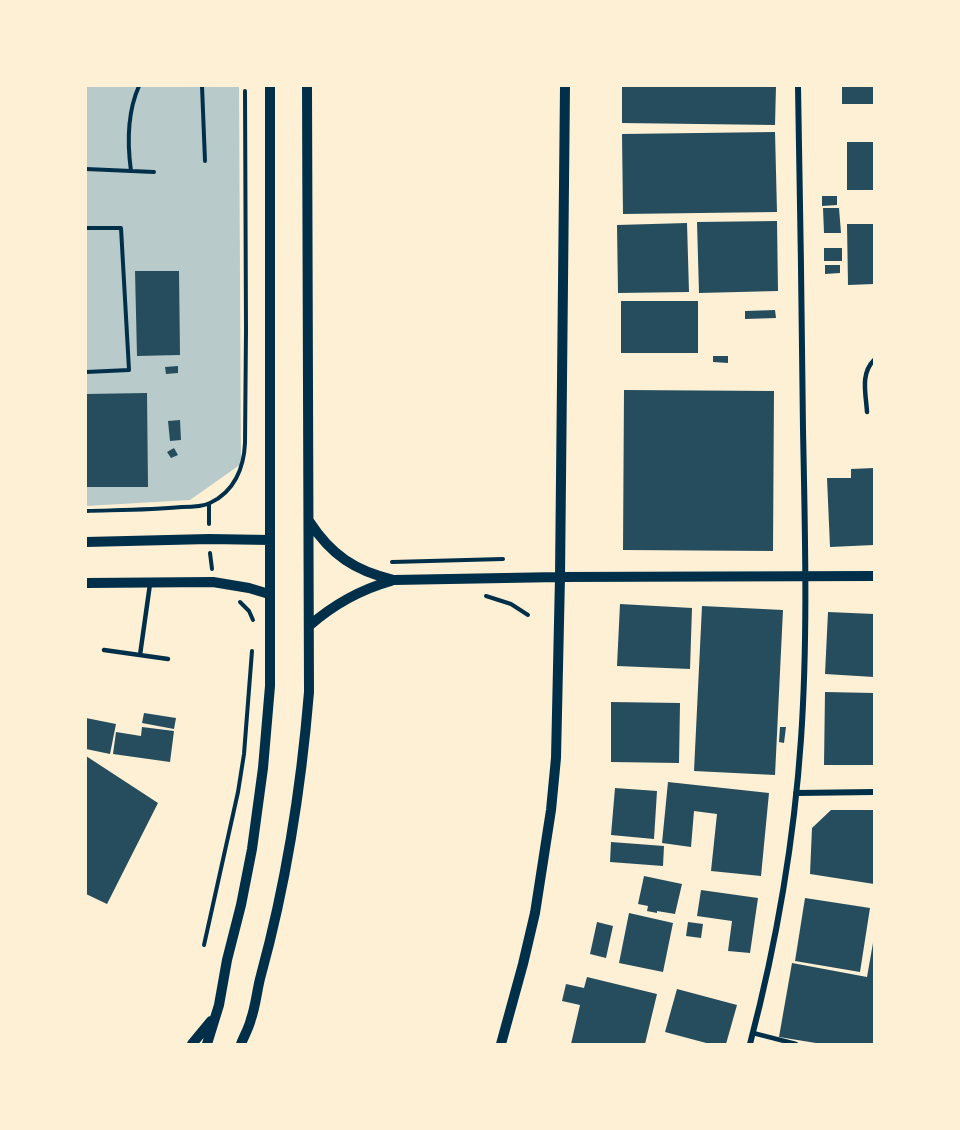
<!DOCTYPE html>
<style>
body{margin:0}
#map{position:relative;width:960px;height:1130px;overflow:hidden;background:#fdf0d5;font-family:Lato,sans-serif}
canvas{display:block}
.frame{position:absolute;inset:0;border:87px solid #fdf0d5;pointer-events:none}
</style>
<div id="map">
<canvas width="960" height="1130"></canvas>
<div class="frame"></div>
</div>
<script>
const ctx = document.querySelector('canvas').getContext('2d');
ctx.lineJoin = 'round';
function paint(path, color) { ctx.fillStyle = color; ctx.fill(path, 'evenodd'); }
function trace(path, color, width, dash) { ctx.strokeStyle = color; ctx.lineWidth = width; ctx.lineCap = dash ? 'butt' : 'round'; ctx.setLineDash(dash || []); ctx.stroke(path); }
const green = new Path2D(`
 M86 86H239L241 464 190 500 86 506Z`);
const building = new Path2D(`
 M622 86H776L775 125 622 123Z
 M842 86H874V104H842Z
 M775 132 777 212 623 214 622 134Z
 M847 142H874V190H847Z
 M822 196H837V205L822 206Z
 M823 208H839L841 233H824Z
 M777 221 778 291 699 293 697 222Z
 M687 223 689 292 618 293 617 225Z
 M847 224H874V284L848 285Z
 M824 248H842V261H824Z
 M825 265H840V273L825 274Z
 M135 271H179L180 355 137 356Z
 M621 301H698V353H621Z
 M775 310 776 318 745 319V311Z
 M713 356H728V363L713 362Z
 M178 366V373L166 374 165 367Z
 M624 390 774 391 773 551 623 550Z
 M147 393 148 487H86V394Z
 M180 420 181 440 170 441 168 421Z
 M174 448 178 455 171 458 167 452Z
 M874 468V545L830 547 827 478H851V469Z
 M620 604 692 608 690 669 617 666Z
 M702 606 783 610 775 775 694 771Z
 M828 612 874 614V677L825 674Z
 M825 692 874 693V765H824Z
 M611 702 680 703 679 763 611 762Z
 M144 713 176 718 174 729 142 723Z
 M86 718 116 724 110 754 86 749Z
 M142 727 174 731 170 762 113 754 116 732 141 736Z
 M780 727H786L784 743 779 742Z
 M86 756 158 803 107 904 86 894Z
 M668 782 769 793 761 876 711 871 717 814 694 811 691 847 662 843Z
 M615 788 657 791 654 839 611 835Z
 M831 810H874V884L810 874 812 828Z
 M611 842 664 846 663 866 610 862Z
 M644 876 682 884 675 914 657 911V913L647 911 648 906 638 904Z
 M701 890 758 898 750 953 728 951 732 921 697 916Z
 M805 898 870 908 860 972 795 961Z
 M629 913 673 923 663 972 619 963Z
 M597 922 613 926 606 958 590 954Z
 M688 922 703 924 701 938 686 936Z
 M873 943H874V1044H822L779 1037 792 963 867 977Z
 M587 977 657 994 645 1044H571L580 1005 562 1001 566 984 584 988Z
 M677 989 737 1005 726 1044H710L665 1032Z`);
const path = new Path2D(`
 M202 86 205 161
 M86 169 154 172
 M131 171C127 142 127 113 139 86
 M86 228H121L129 370 86 372
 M209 504V524
 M86 511C118 510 150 510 182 507 191 507 202 507 210 503 234 492 244 468 245 443L246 330 245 91
 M210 553 212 569
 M392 562 503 559
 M486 596 511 604 528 615
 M240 602 249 611 253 620
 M204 945 238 792 244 754 252 651`);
const service = new Path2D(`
 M867 412C866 394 860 374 874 360
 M104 650 168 659
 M140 655 150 584
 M753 1033 796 1044`);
const minor = new Path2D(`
 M796 793 874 792
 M750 1044C776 945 794 842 801 739 808 636 805 533 803 429 802 315 800 200 798 86`);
const tertiary = new Path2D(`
 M309 521C331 555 355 571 394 580L560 577 874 576
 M86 542 209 539 270 540
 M86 583 213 582 249 588 269 594
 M309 626C333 605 359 590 391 581
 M192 1044 211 1021
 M207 1044 219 1005 227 960 241 905 252 849 263 768 270 686V86
 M241 1044C244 1036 249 1028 251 1019 256 1005 257 989 261 975 287 880 301 790 309 692L307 86
 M501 1044 523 964 535 913 551 810 556 758 560 577 565 86`);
paint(green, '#b9caca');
paint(building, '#264d5e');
trace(path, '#003049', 4);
trace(service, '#003049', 4.5);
trace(minor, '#003049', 6);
trace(tertiary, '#003049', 10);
</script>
